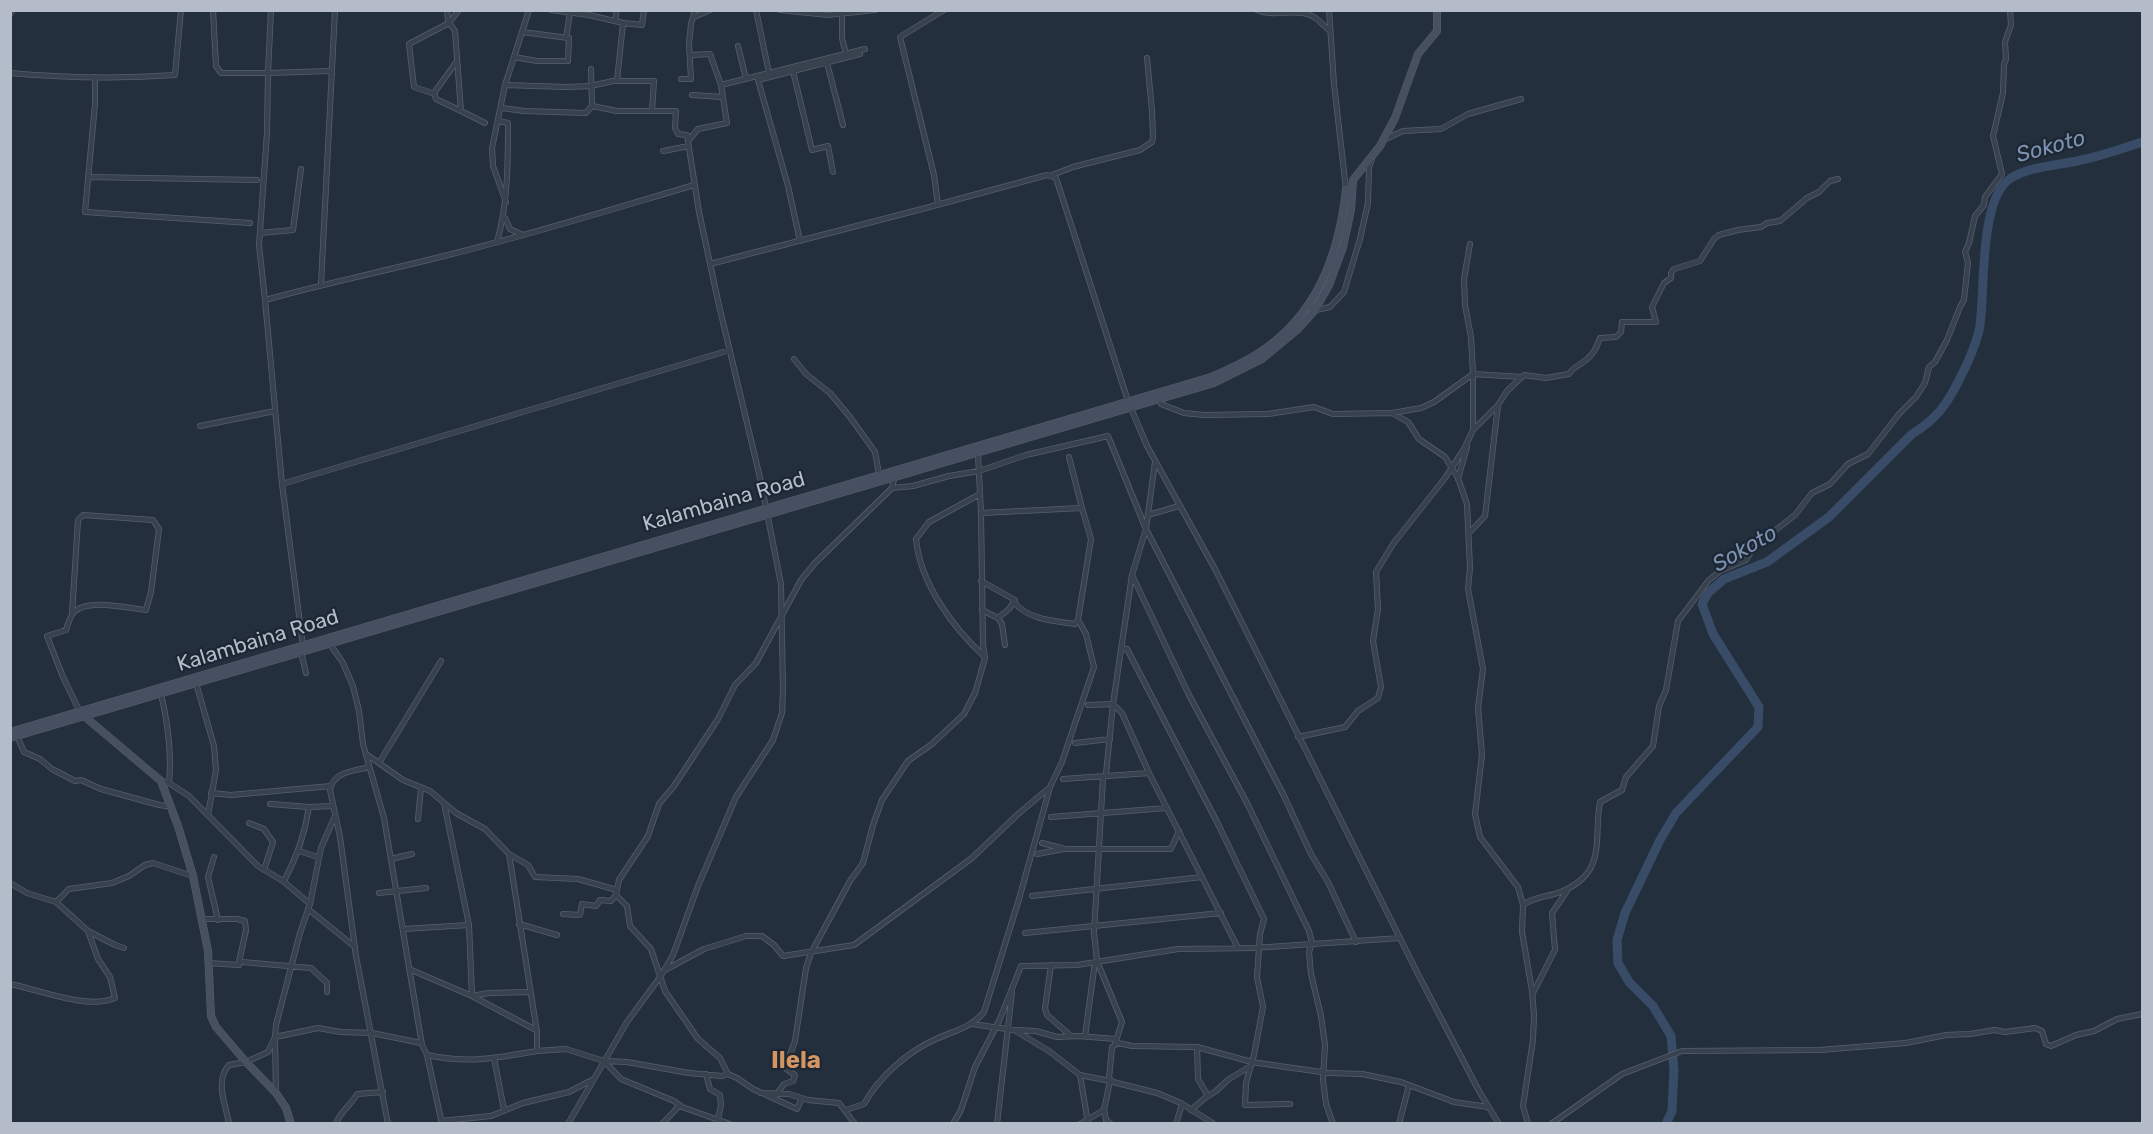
<!DOCTYPE html>
<style>
body{margin:0}
#map{position:relative;width:2153px;height:1134px;overflow:hidden;background:#242f3e;font-family:Rubik,sans-serif}
canvas{display:block}
.frame{position:absolute;inset:0;border:12px solid #b4bcc9;pointer-events:none}
</style>
<div id="map">
<canvas width="2153" height="1134"></canvas>
<div class="frame"></div>
</div>
<script>
const ctx = document.querySelector('canvas').getContext('2d');
ctx.lineJoin = 'round';
function trace(path, color, width, dash) { ctx.strokeStyle = color; ctx.lineWidth = width; ctx.lineCap = dash ? 'butt' : 'round'; ctx.setLineDash(dash || []); ctx.stroke(path); }
function label(font, color, halo, rows, align = 'center') {
  ctx.font = font + ' Rubik,sans-serif'; ctx.lineWidth = 4.5; ctx.setLineDash([]); ctx.textBaseline = 'middle'; ctx.strokeStyle = halo; ctx.fillStyle = color; for (const [text, x, y, turn = 0] of rows) {
    ctx.save(); ctx.translate(x, y); ctx.rotate((+turn || 0) * Math.PI / 180); ctx.textAlign = isNaN(turn) ? turn : align; if (halo) ctx.strokeText(text, 0, 0); ctx.fillText(text, 0, 0); ctx.restore();
  }
}
const river = new Path2D(`
 M1666 1124 1672 1111 1674 1070 1671 1036 1653 1006 1629 982 1618 963 1617 940 1625 913 1660 840 1676 813 1758 727 1759 707 1713 634 1702 604 1708 593 1724 579 1767 562 1829 517 1912 434C1922 428 1932 420 1940 411 1954 394 1977 347 1980 325 1985 291 1979 197 2011 178 2032 166 2054 166 2077 161 2099 157 2121 149 2142 142`);
const street = new Path2D(`
 M213 10 216 66 221 73H268L267 133 259 245 265 300
 M271 10 268 73 329 71 332 74
 M447 10 448 21 455 31 461 111 485 123
 M551 10 589 15 623 23
 M756 10 769 73
 M780 10 828 15 875 10
 M1257 10C1274 18 1298 7 1314 17 1319 20 1324 26 1329 30
 M1329 10 1334 84 1346 189
 M842 13V38L846 54
 M10 14 13 10
 M694 17 710 10
 M615 21 617 10
 M566 38 570 13
 M738 46 746 79
 M514 57 537 61H568L569 38 522 32
 M457 61 434 93 436 99 461 111
 M827 63 843 125
 M793 71 758 80 788 186 800 241
 M10 73C66 78 120 79 175 75L181 10
 M95 77V104L85 212 250 223
 M681 79H691L689 44 691 24 695 10
 M617 81 623 23 642 25 644 10
 M505 85 566 87 591 86 613 81H654L652 111
 M721 85 865 49
 M435 94 414 87 409 44 449 23 459 10
 M692 95 722 97
 M502 108 524 111 586 113 592 106 591 69
 M1383 140 1403 131 1441 129 1468 114 1521 99
 M688 141 698 129 727 123 721 85 710 54 690 55
 M663 151 689 146
 M833 172 828 146 812 150 793 71 860 54
 M1052 175 1073 167 1140 150 1152 142 1153 137 1152 111 1147 58
 M88 177 257 180
 M506 202 493 166 492 148 505 85 529 10
 M938 205 934 175 900 37 944 10
 M505 218 510 229 523 235
 M260 233 293 230 301 169
 M497 242C508 203 508 163 508 123L499 121
 M710 264 922 209 1047 175 1056 178 1128 401 1147 446 1215 569 1419 976 1479 1091 1499 1124
 M321 284 335 10
 M1316 310 1330 307 1344 292 1360 239 1368 203 1369 167 1372 159
 M794 359 806 374 830 393 850 417 875 452 879 474
 M1159 398 1161 404 1184 413 1204 415 1268 414 1314 407 1333 414 1392 413 1421 408 1434 402 1473 374 1471 337 1465 305 1464 279 1470 244
 M1392 413 1408 422 1419 439 1445 457 1458 478 1467 504 1470 568 1468 589 1483 669 1478 708 1482 755 1475 814 1480 837 1518 887 1523 905 1522 932 1532 991 1534 1015 1533 1040 1523 1106 1528 1124
 M200 426 275 411
 M1473 430V374L1522 377
 M1069 457 1082 508
 M1155 462 1146 529 1284 796 1311 854 1328 882 1356 942
 M1458 479 1467 447
 M282 484 730 350
 M892 488 913 486 949 476 979 471 1026 455 1108 436 1146 529 1132 575 1113 704 1106 774 1103 778 1094 933 1097 961 1122 1022 1115 1044
 M980 494 929 522 916 539C920 583 953 628 985 657
 M1148 515 1179 506
 M1469 533 1485 516 1498 405
 M1132 575 1189 695 1247 803 1309 931 1312 943 1309 952 1311 974 1321 1016 1325 1045 1323 1080 1326 1104 1333 1124
 M981 581 1015 600 1009 609 998 618
 M1014 602C1028 620 1054 621 1075 624L1078 620
 M982 610 998 618 1002 624 1005 645
 M72 614 78 520 83 515 153 520 159 529 151 592 146 610C127 608 88 598 74 612 70 616 68 624 66 630L47 636 63 677 80 712
 M330 644 343 663 353 686 359 711 363 744 384 818 422 1045 427 1055 442 1124
 M303 646 282 484 265 300C327 283 389 270 452 254 533 234 613 209 694 185
 M1122 648 1127 649 1217 822 1264 919 1260 934 1257 977 1263 1007 1254 1055 1246 1083 1245 1105 1290 1104
 M301 652 306 673
 M196 683 214 746 216 770 208 815
 M161 694C168 724 172 752 169 783
 M1088 705 1113 704 1122 713 1149 773 1238 948
 M17 736 24 752 40 759 52 769 75 781 81 780 101 789 159 805 166 806 170 804
 M1298 737 1345 727 1358 711 1378 698 1381 687 1373 641 1378 609 1376 572 1393 544 1445 478 1464 449 1473 430 1498 405 1507 391 1524 375 1546 378 1569 374C1574 366 1579 366 1586 360 1593 355 1597 347 1600 338L1616 337 1621 332 1622 322H1656L1652 307 1664 283 1671 278V273L1674 269 1700 261 1714 239 1719 235 1738 230 1761 227 1767 223 1780 221 1807 198 1819 192 1830 181 1838 179
 M1075 743 1110 739
 M366 754 403 780 430 791 456 813 485 829 509 854 528 865 535 877 578 879 617 890 619 880 648 836 659 804 674 786 718 719 735 685 756 663 801 580 815 563 892 488 894 479
 M379 763 441 661
 M369 767C355 771 333 771 330 790L340 837 356 956 388 1124
 M1063 779 1149 773
 M161 781 169 783 189 796 258 866 283 881 310 904
 M211 793 231 795 331 786
 M270 804 309 807
 M1051 817 1167 808
 M418 819 421 788
 M249 823 264 829 273 842 264 870
 M1042 843 1065 849H1171L1179 831
 M299 851 318 857
 M1037 854 1064 849
 M214 857 208 877 218 920
 M391 859 412 854
 M284 881C297 857 305 834 309 807L333 806
 M10 883 27 893 56 902 88 931 115 945 124 948
 M617 890 616 895 627 906 630 926 651 949 665 991 698 1039 720 1058 728 1074 737 1078 753 1089 797 1109 802 1098
 M379 893 426 888
 M1032 896 1202 877
 M56 902 69 889 112 883 129 876 145 865 153 863 193 876
 M1523 905C1535 896 1550 897 1563 891 1608 871 1593 839 1600 802L1622 790 1626 777 1653 746 1659 706 1666 690 1678 621 1709 580 1720 571 1746 560 1755 546 1795 515 1812 493 1830 484 1848 464 1868 454 1899 414 1916 397 1925 383 1929 367 1935 362 1947 340 1960 307 1964 300 1968 263 1965 252 1969 243 1975 216 1984 205 1985 197 2002 174 1993 136 2003 93 2004 64 2006 59 2005 42 2011 25 2010 10
 M308 909 355 947
 M563 914 580 915 582 904 596 906 600 900 611 901 616 895
 M201 919H237L245 921 246 930 239 962
 M519 924 557 935
 M469 925 472 996 489 993 530 992
 M403 929 469 925 444 803
 M1025 933 1221 913
 M208 963 239 965V962H242L311 968 327 983V992
 M1051 965 1045 1008 1047 1015 1071 1036
 M409 969 472 996 536 1030
 M665 970 704 949 746 936H762L774 945 783 956 854 945 972 858 1017 815 1049 788
 M10 984C41 990 86 1010 115 998L110 977 98 959 88 931
 M1533 993 1555 950 1552 913 1567 891
 M972 1024 1014 1030 1049 1051 1080 1075 1087 1117 1086 1124
 M1015 1030 1036 1031 1057 1037 1078 1036 1116 1039
 M1085 1036 1095 962
 M1197 1047 1198 1079 1208 1096
 M537 1051 566 1049 604 1061 627 1062 689 1073 722 1076 728 1074
 M427 1055C469 1064 496 1058 537 1051V1032L509 854
 M494 1058 504 1110
 M604 1061 621 1079 674 1101 682 1107 730 1124
 M706 1074 710 1089 720 1095 721 1105 717 1124
 M276 1093 275 1037 276 1025 300 933 310 904 321 848 335 816
 M761 1093 789 1094 808 1100 839 1103 855 1124
 M774 1098 784 1084 793 1081 795 1075 785 1068 795 1041 806 968 811 953 850 881 863 863 873 825 882 800 908 761 932 744 964 714 975 693 985 658 983 645 981 513 978 454
 M1104 1108 1106 1120 1111 1124
 M846 1110 864 1104C879 1077 907 1052 936 1039 953 1031 971 1028 984 1012L1019 899 1050 787 1062 762 1094 667 1086 634 1078 620 1091 539 1082 508 981 513
 M1191 1110 1205 1098 1216 1091 1229 1079 1251 1066
 M441 1121 491 1116 523 1103 569 1092 594 1079
 M229 1124C226 1104 214 1082 229 1065L246 1062 268 1052 275 1037 318 1028 341 1032 372 1033 421 1043
 M336 1124C339 1113 352 1104 357 1094L383 1092
 M568 1124 627 1022 660 977 673 955 698 886 736 797 773 740 782 713 783 691 781 584 761 482 718 301 699 212 687 135 678 134 675 128 676 111H617L592 106
 M662 1124 680 1105
 M953 1124 961 1110 975 1067 999 1021 1021 966 1077 965 1178 949 1254 948 1400 938
 M997 1124 1012 992
 M1080 1124 1104 1110 1110 1081 1080 1075
 M1176 1124 1182 1104
 M1214 1124 1181 1103 1157 1093 1113 1082 1109 1078 1112 1047 1118 1043 1132 1046 1197 1047 1252 1062 1286 1067 1329 1073 1362 1074 1401 1082 1454 1102 1488 1107
 M1399 1124 1409 1085
 M1551 1124 1622 1074 1682 1051 1820 1050 1906 1043 1946 1035 1970 1034 1995 1030 2005 1032 2035 1028 2042 1031 2046 1044 2051 1046 2076 1035 2094 1031 2117 1019 2142 1014`);
const secondary = new Path2D(`
 M84 716 161 781 178 826 193 876 208 951 211 1016 216 1027 246 1062 276 1093 286 1108 291 1124
 M10 732 1211 377C1227 370 1243 363 1257 354 1316 317 1339 256 1346 189L1352 190
 M10 738 1214 383 1262 359 1297 330 1315 310 1329 285 1343 247 1351 210 1353 180 1380 146 1395 118 1418 54 1437 31V10`);
const streetNames = [
 ["Kalambaina Road",724,502,-16],
 ["Kalambaina Road",258,641,-17]
];
const waterNames = [
 ["Sokoto",2051,147,-15],
 ["Sokoto",1745,549,-30]
];
const quarterNames = [
 ["Ilela",796,1061]
];
trace(river, '#394c67', 9);
trace(street, '#565f6c', 6);
trace(secondary, '#565f6c', 8);
trace(street, '#38414e', 4.5);
trace(secondary, '#465061', 7);
label('21px', '#b4bcc9', '#1d2633', streetNames);
label('italic 22px', '#7c92b1', '#1d2633', waterNames);
label('bold 24px', '#d59563', '#1d2633', quarterNames);
</script>
